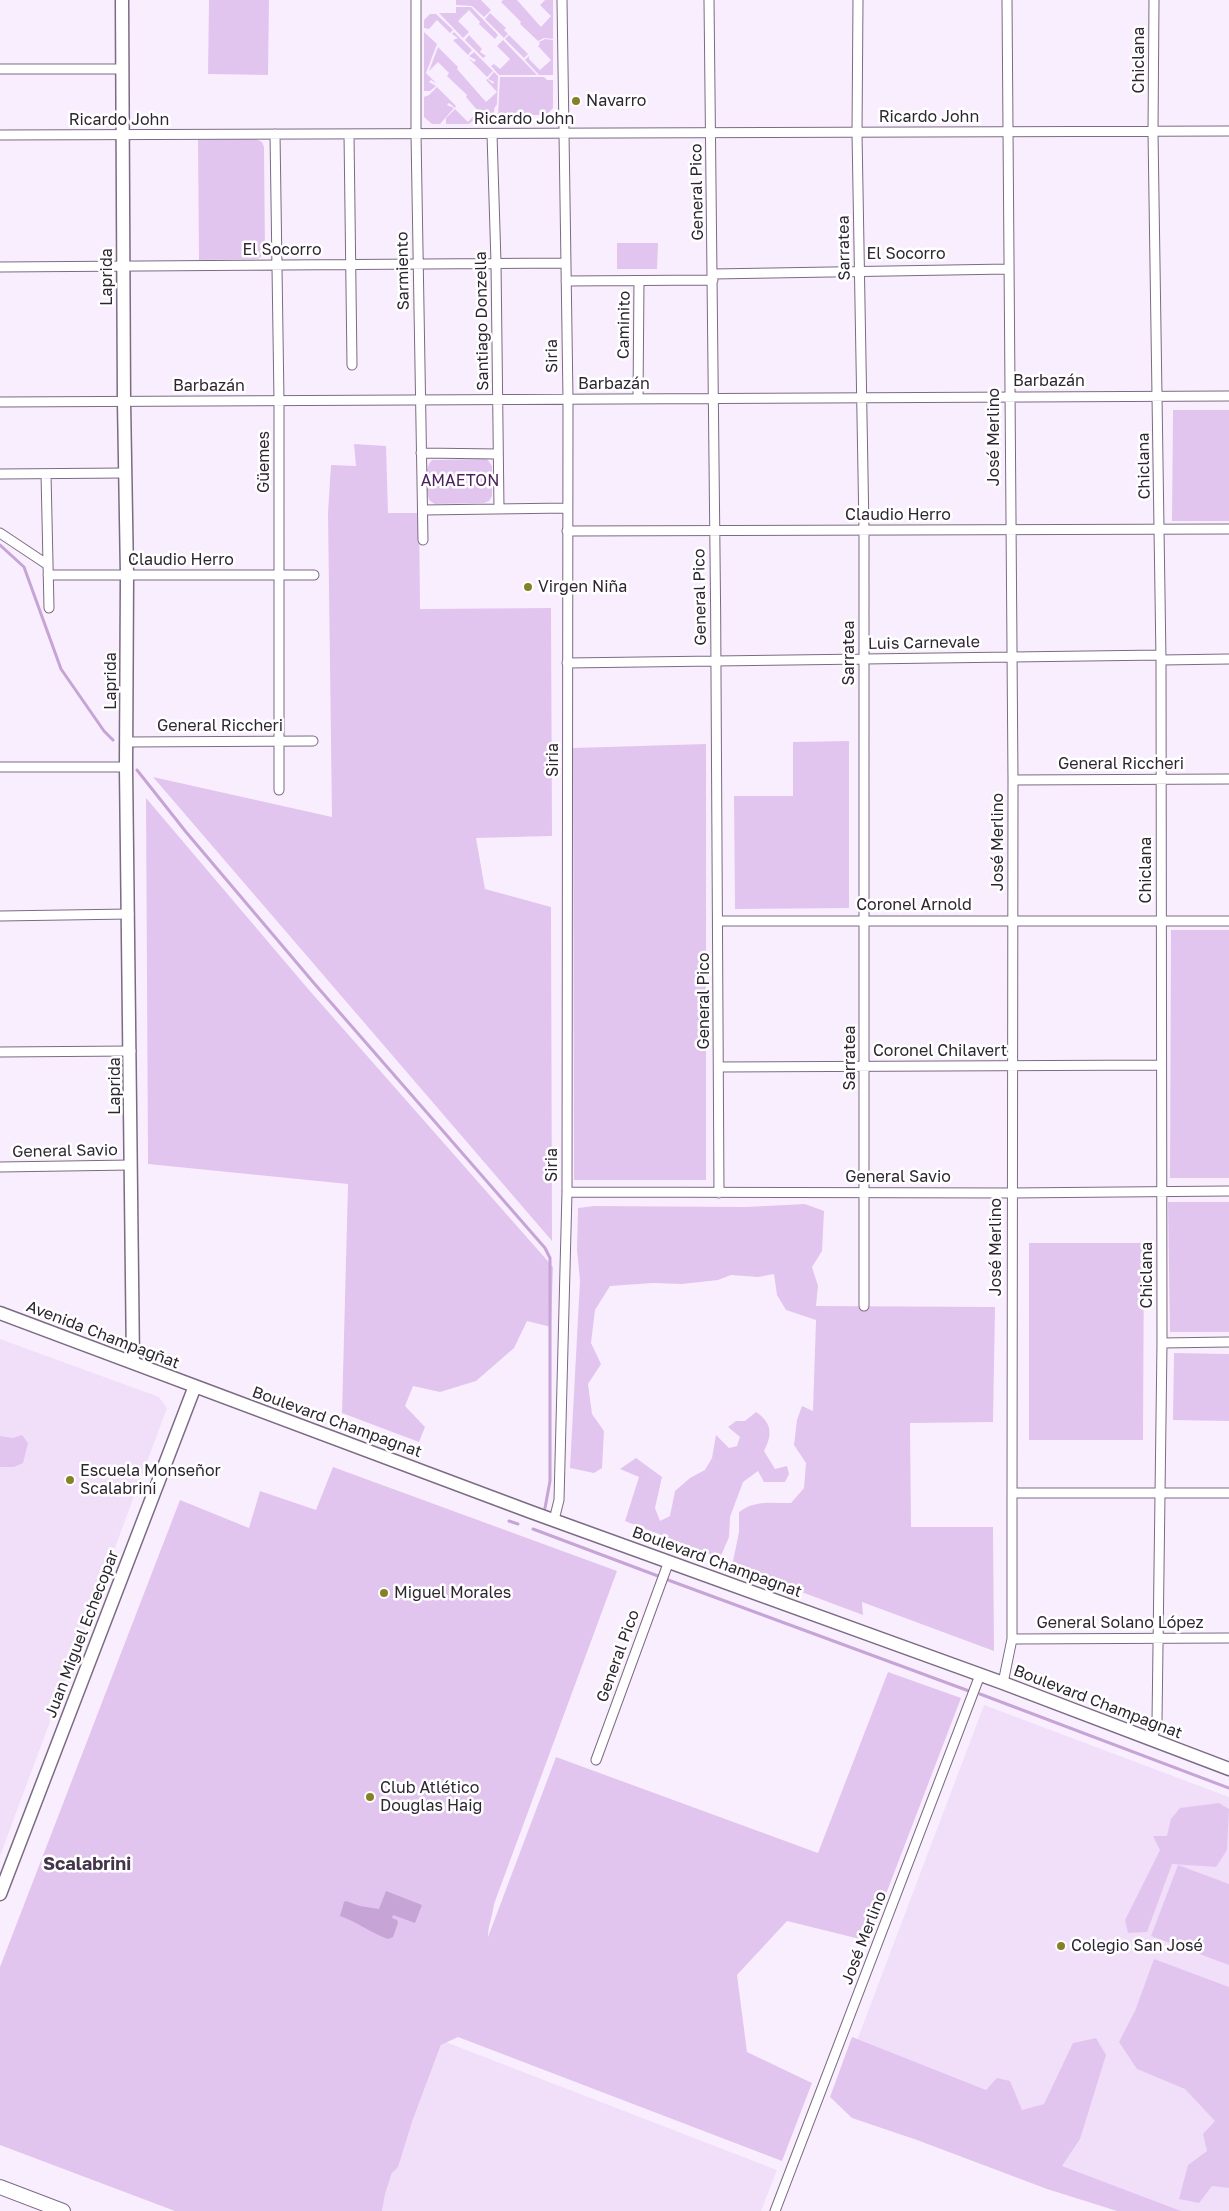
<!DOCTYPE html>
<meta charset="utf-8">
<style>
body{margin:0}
canvas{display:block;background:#f9eefe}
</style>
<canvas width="1229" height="2211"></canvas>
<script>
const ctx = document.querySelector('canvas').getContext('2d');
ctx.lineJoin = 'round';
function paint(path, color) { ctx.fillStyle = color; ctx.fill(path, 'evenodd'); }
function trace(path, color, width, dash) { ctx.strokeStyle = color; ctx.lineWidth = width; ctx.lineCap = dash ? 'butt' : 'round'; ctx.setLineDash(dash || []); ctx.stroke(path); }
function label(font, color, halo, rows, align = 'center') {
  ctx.font = font + ' "Golos Text",sans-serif'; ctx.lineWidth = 5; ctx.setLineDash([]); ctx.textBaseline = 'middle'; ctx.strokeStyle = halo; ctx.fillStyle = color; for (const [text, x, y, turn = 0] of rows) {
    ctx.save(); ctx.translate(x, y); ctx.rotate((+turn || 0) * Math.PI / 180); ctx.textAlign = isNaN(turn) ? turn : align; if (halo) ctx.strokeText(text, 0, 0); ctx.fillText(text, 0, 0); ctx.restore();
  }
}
const built = new Path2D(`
 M0 1339 159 1397 167 1408 0 1856Z
 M984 1705 1229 1797V2211H1140L836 2096Z
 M443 2041 777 2170 761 2211H378Z`);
const green = new Path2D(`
 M209 0H269L268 75 208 74Z
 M456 0H481L491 10 484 17 472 6 456 5Z
 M503 0H517L541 27 551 16 540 5 545 0H553V39L544 38 538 41 520 24 521 22 501 2Z
 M456 7H471L498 35 495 39 479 24 480 22 469 10 458 21 469 32 463 38 439 13H456Z
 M490 13 506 28 504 30 508 34 504 38 485 19Z
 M430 14H436L453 30 450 33 437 20 429 29 424 28V20Z
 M424 32 437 44 426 73 437 84 431 80 429 82 436 86 430 91H424Z
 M454 32 472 50 468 55 453 40 458 38 452 34Z
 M469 35 482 49 480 52 486 56 483 58 465 40Z
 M509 35 528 54 524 58 505 39Z
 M545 39 553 40V75H539L525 60 529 56V59L540 70 551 60 538 46 540 44 539 42Z
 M503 40 537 75H499L491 66 494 64 500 69 510 59 497 46Z
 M438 47 458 67 457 69 486 102 497 92 486 80 487 79 493 84 494 82 488 79 494 72 498 76 497 104 494 109V115H480L469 124H446V118L455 109 468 122 478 111 466 97 467 95 447 76 449 73 438 62 429 71Z
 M474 52 493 71 487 77 468 58 474 62 476 60 469 56Z
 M500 77H544L547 80H553V108L546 115H498Z
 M437 87 456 106 455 108 449 103 447 105 454 108 440 124H432L424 117V97L429 95Z
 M256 139 262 142 264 147 265 253 258 259 199 260 198 140Z
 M617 243H658L657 269H617Z
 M1173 410H1229V521H1172Z
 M354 444 386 446 388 513H419L420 609 551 608 552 836 476 838 485 889 551 907 552 1241 153 777 332 817 328 513 331 465 356 466Z
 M487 459 492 466V496L489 501 484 503 435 504 430 501C425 492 424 467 432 460Z
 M849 741V908L735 909 734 796H793V742Z
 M706 744V1180H574L573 748Z
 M146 798 309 990 553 1267 551 1327 527 1321 514 1348 476 1381 440 1392 413 1386 405 1406 425 1427 419 1442 342 1413 348 1184 148 1164Z
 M1171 930H1229V1178H1170Z
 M1168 1202H1229V1332H1170Z
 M805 1204 824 1211 822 1251 812 1267 818 1286 816 1306 995 1307 993 1422 910 1423 911 1527H993L994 1651 862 1602 863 1615 732 1566 739 1532V1512C754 1500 773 1503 791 1503L804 1488 806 1463 794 1445 797 1420 802 1406 813 1411 816 1320 786 1310 777 1295 774 1274 758 1277 731 1275 718 1280 682 1284 653 1283 610 1286 595 1310 591 1343 601 1364 588 1384 592 1414 604 1431 602 1468 594 1473 570 1468 580 1281 577 1249 578 1208 594 1206 746 1207Z
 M1029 1243H1144L1143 1440H1029Z
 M1174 1353 1229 1354V1421L1173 1420Z
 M756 1412C773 1423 772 1436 764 1451L775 1469 787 1466 789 1474 785 1482H764L758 1471 743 1482 730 1517 729 1537 720 1558 625 1521 639 1477 620 1469 636 1458 662 1477 655 1508 660 1521 670 1516 675 1491 690 1478 705 1470 712 1458 716 1435 729 1448 737 1446 740 1437 728 1427 736 1421H745Z
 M22 1435 28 1443 23 1463 14 1467H0V1436L13 1438Z
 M333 1467 617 1571 494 1904C493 1915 488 1925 488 1937L556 1757 818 1853 888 1672 961 1698 868 1941 787 1921 737 1975 747 2052 812 2083 782 2161 458 2037 441 2045 412 2122 398 2167 392 2173 385 2194 382 2211H175L0 2145V1967L180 1500 249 1528 260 1491 316 1510Z
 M1219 1803 1229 1809 1227 1850 1216 1867 1172 1864 1147 1932 1128 1933 1125 1920 1160 1850 1153 1836H1167L1171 1819 1180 1808Z
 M1178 1865 1229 1884V1965L1151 1936Z
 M1154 1959 1229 1987V2188L1212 2186 1199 2203 1179 2199 1188 2165 1207 2151 1203 2134 1215 2121 1185 2089 1137 2069 1119 2042 1135 2011Z
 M852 2037 986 2090 997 2078 1010 2081 1022 2110 1044 2104 1073 2043 1096 2038 1106 2055 1080 2139 1062 2166 1181 2211H1117L1047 2189 917 2140 852 2118 830 2097Z`);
const water = new Path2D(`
 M386 1891 422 1905 415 1923 393 1915 392 1918 397 1920 398 1923 393 1937 388 1939C371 1933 357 1922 340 1916L344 1902 346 1901 360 1906 379 1909Z`);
const stream = new Path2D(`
 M0 545 24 567 61 669 104 731 113 740
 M137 770 186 832 313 982 545 1248 550 1258V1481L545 1508
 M509 1521 518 1524
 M533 1529 658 1576
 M668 1580 969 1691
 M980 1694 1229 1788`);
const street = new Path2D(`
 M416 0V134L423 540
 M709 0C713 398 719 795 719 1193
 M858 0 857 133 864 530V1306
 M0 69H123
 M275 134 279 401V790
 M349 134 352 365
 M492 134 496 263 499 509
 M0 135 1229 131
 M0 267 565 263
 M713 274 1008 269
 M566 281 713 280
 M638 399 639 281
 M0 402 1229 396
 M421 453 498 454
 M0 474 125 473
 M46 474 49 608
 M423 510 567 508
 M567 531 1229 529
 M0 533 48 565
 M48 575H314
 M1161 660 1229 659
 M567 663 1161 655
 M127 742 313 741
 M0 767H126
 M1013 780 1229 779
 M0 916 129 914
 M719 921H1229
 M0 1052 131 1051
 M719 1067 1161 1065
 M0 1167 131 1165
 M567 1192 1011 1193 1229 1191
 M1162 1343 1229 1342
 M1012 1493H1229
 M554 1520 559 1500 567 1192 568 399 562 0
 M1012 1639 1229 1638
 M1003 1683 1012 1639V1493L1013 780 1007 0
 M1152 1740 1157 1721 1162 1343 1161 660 1153 132 1154 0
 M596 1760 669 1561
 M775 2211 980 1675`);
const secondary = new Path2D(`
 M122 0 124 402 127 575 126 767 133 1363
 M0 1313 531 1512 1003 1683 1229 1769
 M0 1894 195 1386`);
const primary = new Path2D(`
 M0 2187 63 2211`);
const markers = [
 [576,101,5,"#868027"],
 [528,587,5,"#868027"],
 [70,1480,5,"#868027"],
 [384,1593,5,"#868027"],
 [370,1797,5,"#868027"],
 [1061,1946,5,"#868027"]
];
const streetNames = [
 ["Chiclana",1139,60,-90],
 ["Ricardo John",929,117],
 ["Ricardo John",524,119],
 ["Ricardo John",119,120],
 ["General Pico",697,192,-91],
 ["Sarratea",844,248,-91],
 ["El Socorro",282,250],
 ["El Socorro",906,254],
 ["Sarmiento",403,271,-91],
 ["Laprida",107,277,-90],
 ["Santiago Donzella",482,321,-91],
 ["Caminito",624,325,-89],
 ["Siria",552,356,-91],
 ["Barbazán",1049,381],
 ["Barbazán",614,384],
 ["Barbazán",209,386],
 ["José Merlino",994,437,-90],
 ["Güemes",264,462,-90],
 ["Chiclana",1144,466,-91],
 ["Claudio Herro",898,515],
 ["Claudio Herro",181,560],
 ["General Pico",700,597,-91],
 ["Luis Carnevale",924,643,-1],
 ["Sarratea",849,653,-90],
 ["Laprida",111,681,-90],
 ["General Riccheri",220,726],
 ["Siria",553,760,-90],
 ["General Riccheri",1121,764],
 ["José Merlino",998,842,-90],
 ["Chiclana",1146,870,-90],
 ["Coronel Arnold",914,905],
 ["General Pico",704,1001,-90],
 ["Coronel Chilavert",940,1051],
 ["Sarratea",850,1058,-90],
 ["Laprida",115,1086,-90],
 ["General Savio",65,1151,-1],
 ["Siria",552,1165,-90],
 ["General Savio",898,1177],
 ["José Merlino",996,1247,-90],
 ["Chiclana",1147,1275,-90],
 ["Avenida Champagñat",103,1335,21],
 ["Boulevard Champagnat",337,1422,20],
 ["Boulevard Champagnat",717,1562,20],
 ["General Solano López",1120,1623],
 ["Juan Miguel Echecopar",82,1634,-69],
 ["General Pico",618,1656,-70],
 ["Boulevard Champagnat",1098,1702,21],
 ["José Merlino",864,1938,-69]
];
const poiNames = [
 ["Navarro",586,101],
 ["Virgen Niña",538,587],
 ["Escuela Monseñor",80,1471],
 ["Scalabrini",80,1489],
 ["Miguel Morales",394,1593],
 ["Club Atlético",380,1788],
 ["Douglas Haig",380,1806],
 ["Colegio San José",1071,1946]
];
const parkNames = [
 ["AMAETON",460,481]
];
const neighbourhoodNames = [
 ["Scalabrini",87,1864]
];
paint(built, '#f1dffa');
paint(green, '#e2c5ef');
paint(water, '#c6a4d6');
trace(stream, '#c6a4d6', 3);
trace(street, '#7c6b84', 11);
trace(secondary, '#7c6b84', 15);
trace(primary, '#7c6b84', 16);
trace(street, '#fff', 9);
trace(secondary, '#fff', 12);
trace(primary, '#fff', 14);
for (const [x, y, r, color] of markers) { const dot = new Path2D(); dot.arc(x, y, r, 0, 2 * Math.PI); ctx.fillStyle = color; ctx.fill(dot); trace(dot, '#fff', 2); }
label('16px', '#2d2631', '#fff', streetNames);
label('16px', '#2d2631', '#fff', poiNames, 'left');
label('16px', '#4c215d', '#fff', parkNames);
label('bold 18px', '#44354b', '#fff', neighbourhoodNames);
</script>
